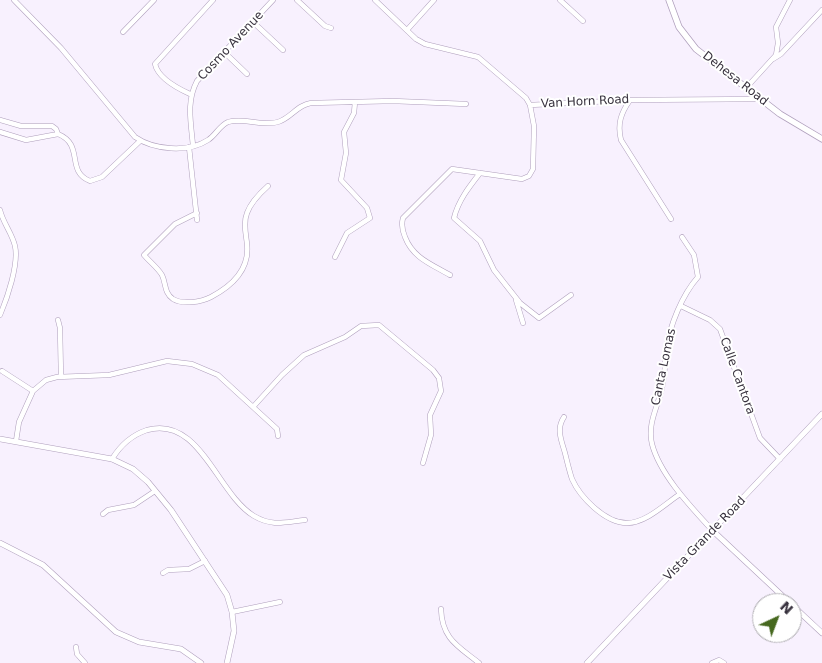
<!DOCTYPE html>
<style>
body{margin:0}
#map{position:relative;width:822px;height:663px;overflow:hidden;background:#f8f1fe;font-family:"DejaVu Sans",sans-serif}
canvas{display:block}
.north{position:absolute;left:752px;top:593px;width:50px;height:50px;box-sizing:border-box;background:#fff;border:1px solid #afadb2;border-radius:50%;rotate:43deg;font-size:14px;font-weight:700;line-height:20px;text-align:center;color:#38323e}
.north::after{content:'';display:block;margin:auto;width:18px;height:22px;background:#46681f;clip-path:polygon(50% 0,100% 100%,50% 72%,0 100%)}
</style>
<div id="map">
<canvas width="822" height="663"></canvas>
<div class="north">N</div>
</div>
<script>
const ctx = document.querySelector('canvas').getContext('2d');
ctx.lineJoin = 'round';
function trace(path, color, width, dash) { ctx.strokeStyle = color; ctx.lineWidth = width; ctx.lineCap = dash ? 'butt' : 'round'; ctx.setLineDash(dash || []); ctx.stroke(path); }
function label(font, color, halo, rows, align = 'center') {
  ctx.font = font + ' "DejaVu Sans",sans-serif'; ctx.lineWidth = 4; ctx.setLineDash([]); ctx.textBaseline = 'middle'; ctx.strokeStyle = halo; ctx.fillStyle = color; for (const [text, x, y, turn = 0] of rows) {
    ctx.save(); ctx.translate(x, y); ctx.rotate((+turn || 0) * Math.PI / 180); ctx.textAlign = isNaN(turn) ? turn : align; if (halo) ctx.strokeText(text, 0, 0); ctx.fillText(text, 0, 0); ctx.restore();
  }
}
const minor = new Path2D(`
 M14 0 61 48 135 137C154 150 188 153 208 140 216 135 219 126 228 122 244 117 262 127 278 122 291 118 297 105 311 103L393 101 466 104
 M297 0 325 26 331 28
 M375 0 416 39 425 44 478 57 526 98 530 105 534 126 533 169 529 176 522 179 452 169 403 218C401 225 402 230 405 237 413 258 431 264 450 275
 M560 0 583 21
 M253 22 283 50
 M407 30 434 0
 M123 32 154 0
 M224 52 247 74
 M773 59 781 54 822 10
 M746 88 776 55 778 43 776 27 790 0
 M190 94C179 89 158 78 155 64L213 0
 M630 100C621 113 617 124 621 140L671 219
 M530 105 630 100 761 99
 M0 120 21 126H52L56 129 58 134C85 145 65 171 90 181L102 177 140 141
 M0 132 26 140 58 134
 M193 146C191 122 186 102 197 81L273 0
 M189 147 197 220
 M480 173C469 187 458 201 454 218L480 241 494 270 520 303 539 318 571 295
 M0 210C3 223 12 233 15 246 19 264 7 299 0 315
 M197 213 175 224 144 255C149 261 158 268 162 275 166 283 164 293 173 299 183 305 201 302 211 297 232 286 250 270 247 244 246 234 243 223 247 213 251 202 259 194 268 186
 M682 237 694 255 698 277C682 295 670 325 666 350 665 362 665 376 662 388 658 406 647 424 652 444 660 475 692 508 713 531
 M335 257 347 233 370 218 367 208 341 180 346 153 344 132 354 113 355 102
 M516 300 523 323
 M681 306 710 320 720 329 760 438 780 459
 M58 320 60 328 61 377
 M2 371 33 391
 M253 407 282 375 304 355 345 337 361 326 379 325 433 370 439 378 441 391 430 415 431 435 423 463
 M564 417C556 429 561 439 565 453 567 461 569 470 572 479 580 497 605 523 627 523 646 523 665 504 680 494
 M16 441 19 422 33 391 46 380 57 377 109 375 167 361 192 364 218 375 277 429 278 436
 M112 459C120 446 132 435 147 430 200 415 217 494 254 516 273 527 285 522 305 520
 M103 514 108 510 134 505 155 491
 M163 573 168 570 189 569 205 561
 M441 609C442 639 458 646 479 663
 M232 612 280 602
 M76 647 77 654 85 663
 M712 663 719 660 724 663`);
const tertiary = new Path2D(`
 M0 439 112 459 133 469 148 482 171 510 227 595 232 612 234 631 227 663
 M713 531 790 603
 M0 543 43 565 116 632 139 642 181 649 201 663
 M792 605 822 633
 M587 663 822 414`);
const secondary = new Path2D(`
 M669 0 679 27 696 49 780 114 822 139`);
const streetNames = [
 ["Cosmo Avenue",231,46,-47],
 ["Dehesa Road",735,79,38],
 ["Van Horn Road",585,102,-3],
 ["Canta Lomas",664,367,-78],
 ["Calle Cantora",737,376,70],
 ["Vista Grande Road",705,539,-46]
];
trace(minor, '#af9fbc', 5.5);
trace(tertiary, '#af9fbc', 6);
trace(secondary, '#af9fbc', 7);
trace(minor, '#fff', 4.5);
trace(tertiary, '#fff', 5);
trace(secondary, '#fff', 5.5);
label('12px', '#38323e', '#fff', streetNames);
</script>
